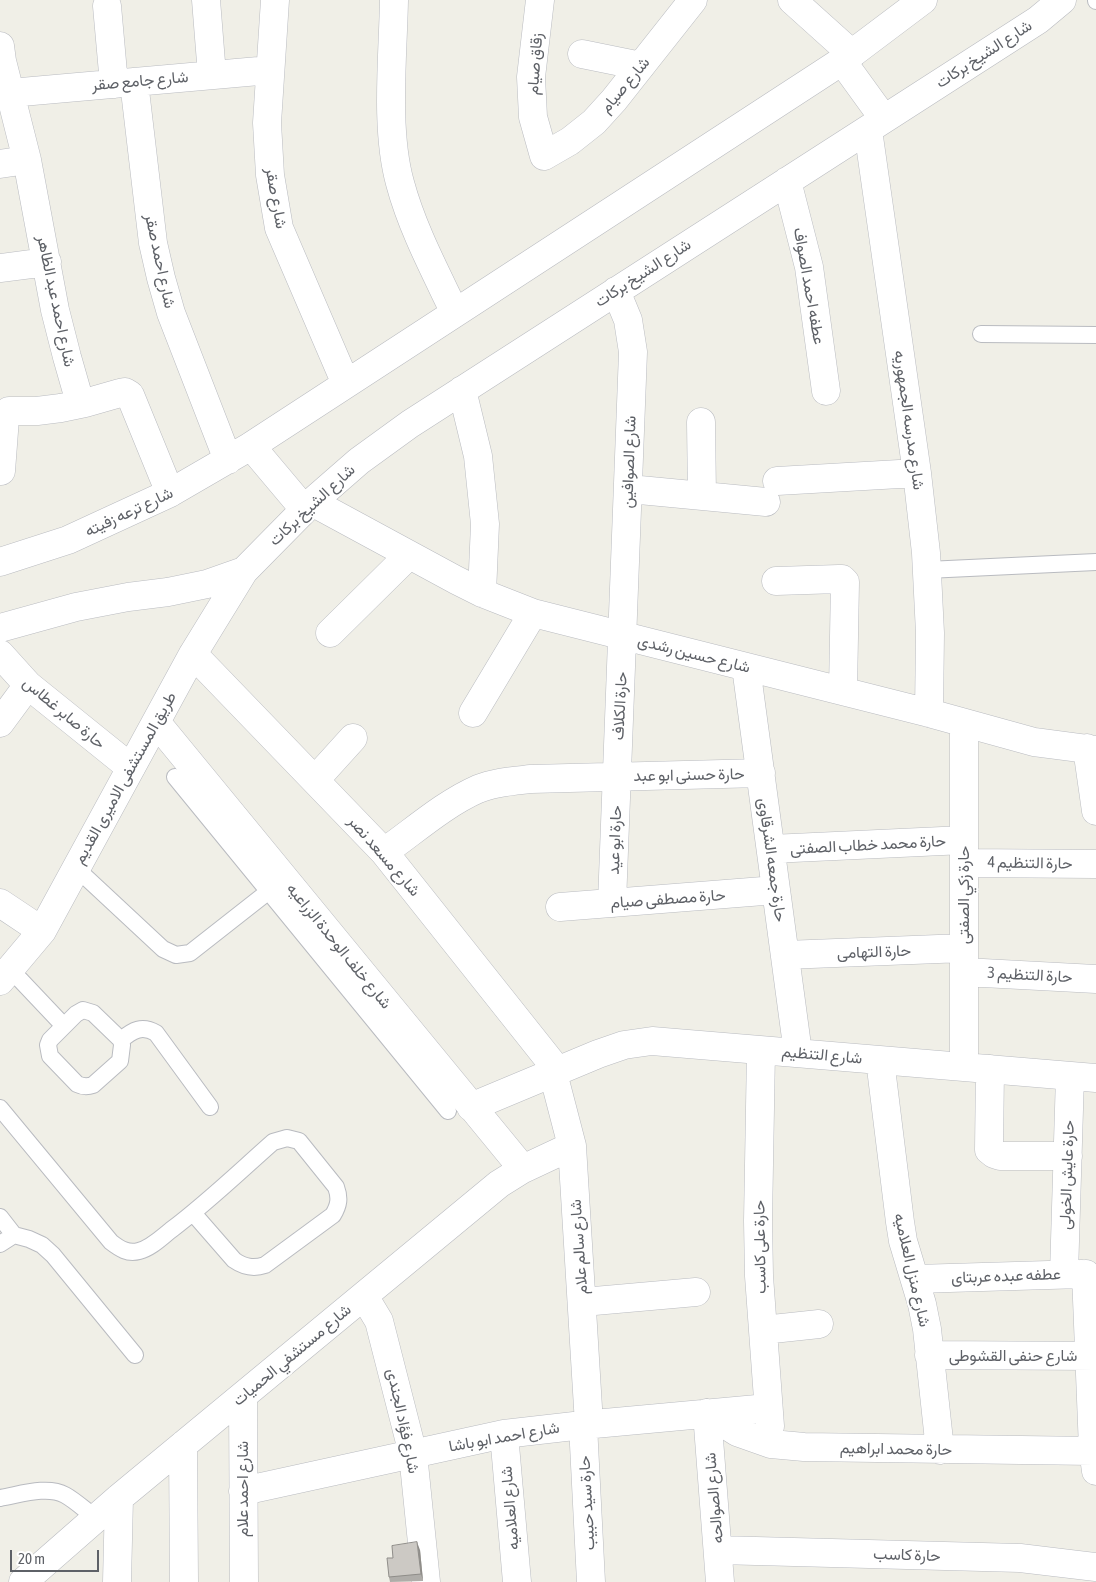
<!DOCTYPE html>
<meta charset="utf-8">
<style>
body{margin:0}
#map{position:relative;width:1096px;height:1582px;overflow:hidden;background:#f0efe7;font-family:"Asap Condensed",sans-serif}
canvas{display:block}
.scale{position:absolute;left:10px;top:1550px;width:89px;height:22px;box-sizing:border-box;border:2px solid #5e6167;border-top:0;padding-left:6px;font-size:15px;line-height:18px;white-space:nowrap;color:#5e6167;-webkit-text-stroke:4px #fff;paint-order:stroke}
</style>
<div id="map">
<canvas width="1096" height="1582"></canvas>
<div class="scale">20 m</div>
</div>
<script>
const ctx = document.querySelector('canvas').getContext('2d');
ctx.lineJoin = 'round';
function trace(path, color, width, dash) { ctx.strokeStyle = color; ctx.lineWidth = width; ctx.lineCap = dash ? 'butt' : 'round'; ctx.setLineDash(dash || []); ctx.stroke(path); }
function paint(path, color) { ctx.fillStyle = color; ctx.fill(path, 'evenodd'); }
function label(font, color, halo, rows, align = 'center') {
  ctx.font = font + ' "Asap Condensed",Vazirmatn,sans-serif'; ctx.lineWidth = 4; ctx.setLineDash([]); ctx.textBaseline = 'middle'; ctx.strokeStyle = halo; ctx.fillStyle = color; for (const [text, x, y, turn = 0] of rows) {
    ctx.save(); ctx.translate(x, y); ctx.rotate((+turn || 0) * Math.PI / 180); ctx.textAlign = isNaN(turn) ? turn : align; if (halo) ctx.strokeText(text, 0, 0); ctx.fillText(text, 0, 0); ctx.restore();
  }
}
const service = new Path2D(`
 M1096 0V1
 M981 334 1096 335
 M927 570 1096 562
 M175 777 448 1111
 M76 868 163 949 176 955 190 953 269 891
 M11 970 64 1026
 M83 1010 93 1013 121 1040 122 1045 120 1061 93 1085C87 1087 83 1087 77 1084L50 1056 48 1045 50 1040 76 1014Z
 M121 1040C133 1030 142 1025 156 1033L210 1107
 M0 1108 111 1242C120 1249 128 1254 139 1251 151 1248 161 1238 171 1230 207 1203 239 1172 273 1142L287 1138 299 1141 336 1187C340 1198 339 1205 333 1215L265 1265C253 1269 244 1267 234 1260L193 1213
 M0 1217 14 1235 29 1239 42 1245 53 1255 135 1355
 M0 1244 14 1235
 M0 1498C19 1495 47 1485 65 1495 76 1501 86 1511 96 1518`);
const minor = new Path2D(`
 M206 0 212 75
 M275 0 267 123 270 175 279 228 346 384
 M394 0C393 56 385 129 400 183 412 228 435 271 455 313
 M540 0 531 77 533 117 544 156 570 141 594 122 614 100 693 0
 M792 0 852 54
 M107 6 114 84
 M0 46 2 61 27 160 55 310 67 357 79 399 85 403 120 393 125 392 130 395 170 493
 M582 54 641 66
 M842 61 884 119
 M134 82 153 243 161 278 171 313 228 460
 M10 93 270 70
 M868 130 917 473 926 553 930 633 929 713
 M0 164 27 160
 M787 181 809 267 826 391
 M0 268 47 262
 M462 390 478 456 485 524 482 593
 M701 422 702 496
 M251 446 304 509
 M1 471 5 418 9 411H37L61 408 85 403
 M777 481 917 473
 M629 489 766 502
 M312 502 456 580 482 593 533 613 929 713 1034 742 1096 750
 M0 562 68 540 170 493 251 446 842 61 923 0
 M776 581 839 579H842L845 582 843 691
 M0 628 76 607 128 597 168 592 207 584 244 571
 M330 633 409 555
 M0 654 28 685 131 768
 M193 654 384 852 558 1071
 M746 667 798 1053
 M473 713 533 613
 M156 722 523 1169
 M0 723 28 685
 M1087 748 1096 811
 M315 780 353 738
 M771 849 964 840
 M384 852C414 831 444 804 478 789 495 782 513 781 531 779L761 773
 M964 863 1096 864
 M0 903 42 931
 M612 903 633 352 628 320 616 291
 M560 907 776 890
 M785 955 964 948
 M964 972 1096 979
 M0 981 42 931 193 654 244 571 312 502 359 461 410 424 1038 20 1062 0
 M761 1051 758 1221 759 1276 770 1426
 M880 1060 900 1222 903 1241 922 1304 927 1329 940 1450
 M964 1067V723
 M990 1069 989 1150 994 1154 1000 1156H1068
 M553 1073 572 1146 589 1424
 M471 1107 598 1054 624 1045 652 1041 1096 1078
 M1064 1274 1070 1076
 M1086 1274 1093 1449 1096 1471
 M916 1279 1082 1274
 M364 1296 379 1321 413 1454 426 1582
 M583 1302 696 1292
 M763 1330 819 1324
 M929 1355 1096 1356
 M243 1396 244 1582
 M707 1413 737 1432 771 1444 804 1447 1093 1451
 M707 1413 720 1582
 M583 1425 591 1582
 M504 1434 517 1582
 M183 1445 184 1582
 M243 1491 504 1434 583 1425 768 1408
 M718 1550 1020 1558 1096 1567
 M23 1582 119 1498 499 1184 523 1169 572 1146
 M117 1582 119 1498`);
const wall = new Path2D(`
 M420 1550 423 1581 390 1582 389 1577Z`);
const shadedWall = new Path2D(`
 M417 1542 420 1550 423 1581 421 1574Z`);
const building = new Path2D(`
 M417 1542 421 1574 389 1577 387 1558H393L392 1546Z`);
const streetNames = [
 ["شارع الشيخ بركات",984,54,-33],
 ["زقاق صيام",535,64,-86],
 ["شارع جامع صقر",140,81,-5],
 ["شارع صيام",625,85,-50],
 ["شارع صقر",276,198,80],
 ["شارع احمد صقر",160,261,78],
 ["شارع الشيخ بركات",643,273,-33],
 ["عطفه احمد الصواف",809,286,80],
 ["شارع احمد عبد الظاهر",56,301,78],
 ["شارع مدرسه الجمهوريه",909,420,82],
 ["شارع الصوافين",629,462,-88],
 ["شارع الشيخ بركات",312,505,-43],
 ["شارع ترعه زفيته",129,512,-25],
 ["شارع حسين رشدى",694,654,14],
 ["حارة الكلاف",620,706,-87],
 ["حارة صابر غطاس",64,713,40],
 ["حارة حسنى ابو عبد",689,775,-1],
 ["طريق المستشفى الاميرى القديم",125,778,-61],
 ["حارة ابو عيد",615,840,-88],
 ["حارة محمد خطاب الصفتى",868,845,-3],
 ["شارع مسعد نصر",384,856,49],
 ["حارة جمعه الشرقاوى",772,860,82],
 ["حارة التنظيم 4",1030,863,1],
 ["حارة زكي الصفتى",964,895,-90],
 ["حارة مصطفى صيام",668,899,-4],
 ["شارع خلف الوحدة الزراعيه",339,946,51],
 ["حارة التهامى",874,952,-2],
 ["حارة التنظيم 3",1030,975,3],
 ["شارع التنظيم",822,1055,5],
 ["حارة عايش الخولى",1067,1175,-88],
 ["شارع سالم علام",579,1247,-94],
 ["حارة على كاسب",760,1247,-91],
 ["شارع منزل العلاميه",912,1270,77],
 ["عطفه عبده عربتاى",1006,1276,-2],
 ["شارع مستشفي الحميات",292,1355,-40],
 ["شارع حنفى القشوطى",1013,1356],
 ["شارع فؤاد الجندى",403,1421,78],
 ["شارع احمد ابو باشا",504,1437,-10],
 ["حارة محمد ابراهيم",896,1449,1],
 ["شارع احمد علام",243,1489,-90],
 ["شارع الصوالحه",714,1498,-95],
 ["حارة سيد حبيب",587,1503,-93],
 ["شارع العلاميه",510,1508,-95],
 ["حارة كاسب",907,1555,2]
];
trace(service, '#b9bbc0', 18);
trace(minor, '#b9bbc0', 29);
trace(service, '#fff', 16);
trace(minor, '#fff', 28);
paint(wall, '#afada9');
paint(shadedWall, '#8f8d89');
paint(building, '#ccc9c4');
trace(building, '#8f8d89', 1);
label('16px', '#5e6167', '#fff', streetNames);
</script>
